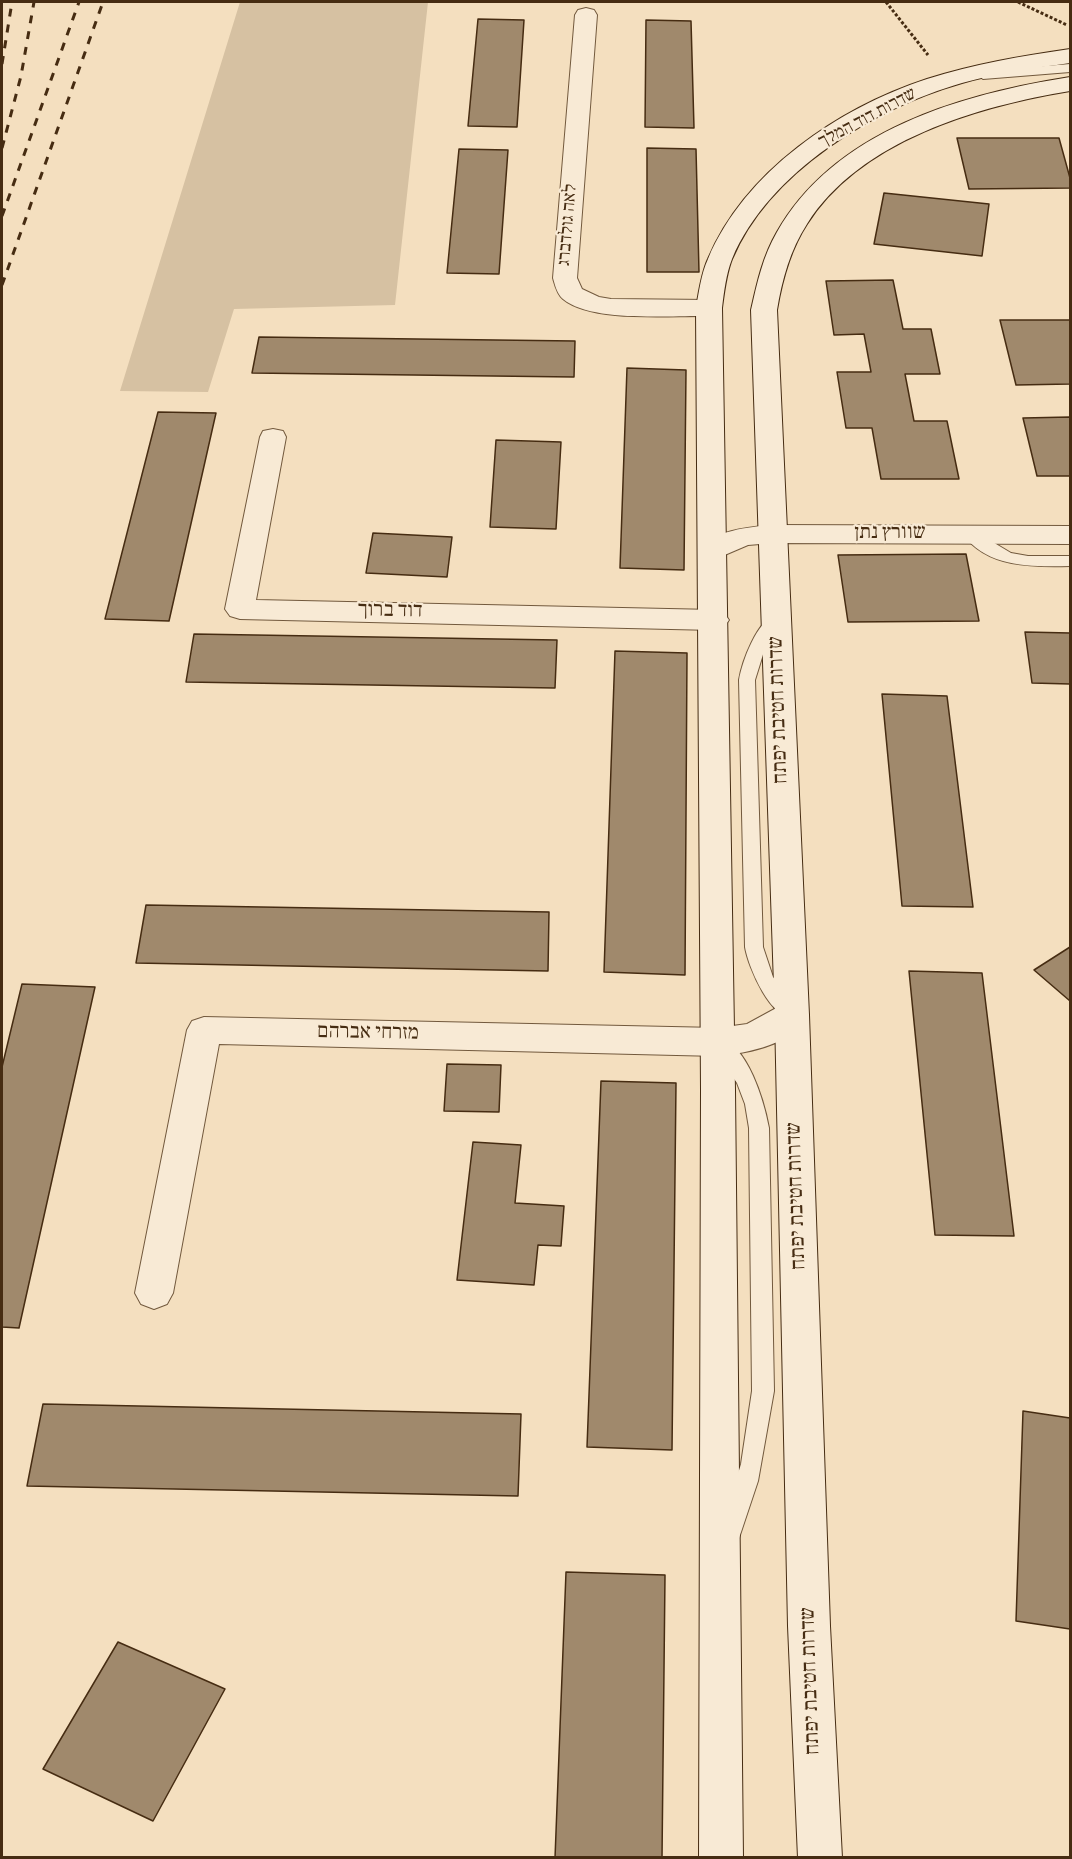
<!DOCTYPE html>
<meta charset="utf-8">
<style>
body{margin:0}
#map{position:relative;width:1072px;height:1859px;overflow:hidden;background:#f4dfbf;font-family:Vollkorn,serif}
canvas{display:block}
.frame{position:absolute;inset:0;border:3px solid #462c12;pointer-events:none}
</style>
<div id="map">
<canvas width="1072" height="1859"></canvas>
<div class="frame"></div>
</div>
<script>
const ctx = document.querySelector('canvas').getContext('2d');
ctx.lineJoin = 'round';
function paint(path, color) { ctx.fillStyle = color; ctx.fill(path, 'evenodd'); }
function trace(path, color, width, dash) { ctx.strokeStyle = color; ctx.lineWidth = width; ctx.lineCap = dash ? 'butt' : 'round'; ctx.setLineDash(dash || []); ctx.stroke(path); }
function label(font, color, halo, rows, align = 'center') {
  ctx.font = font + ' Vollkorn,"Frank Ruhl Libre",serif'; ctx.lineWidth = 4.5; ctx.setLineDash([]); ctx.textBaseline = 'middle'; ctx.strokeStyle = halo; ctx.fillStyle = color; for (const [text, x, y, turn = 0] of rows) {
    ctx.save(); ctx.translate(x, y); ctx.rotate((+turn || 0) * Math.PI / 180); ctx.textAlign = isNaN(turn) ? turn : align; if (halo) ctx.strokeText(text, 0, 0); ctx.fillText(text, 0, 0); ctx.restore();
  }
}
const green = new Path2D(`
 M240 2H428L395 305 234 309 208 392 120 391Z`);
const building = new Path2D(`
 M478 19 524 20 517 127 468 126Z
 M646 20 691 21 694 128 645 127Z
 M957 138H1059L1070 178V188L969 189Z
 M647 148 696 149 699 272H647Z
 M459 149 508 150 499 274 447 273Z
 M884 193 989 204 982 256 874 244Z
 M893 280 903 329H931L940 374H905L914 421H947L959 479H881L872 428H846L837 372H871L864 334 834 335 826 281Z
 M1000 320H1070V384L1016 385Z
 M259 337 575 341 574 377 252 373Z
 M627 368 686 370 684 570 620 568Z
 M158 412 216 413 169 621 105 619Z
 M1070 417V476H1037L1023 418Z
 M496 440 561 442 556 529 490 527Z
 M373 533 452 537 447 577 366 573Z
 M966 554 979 621 848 622 838 555Z
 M1025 632 1070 633V684L1032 683Z
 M194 634 557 640 555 688 186 682Z
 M615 651 687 653 685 975 604 972Z
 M882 694 947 696 973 907 902 906Z
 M146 905 549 912 548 971 136 963Z
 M1070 947V1001L1034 970Z
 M909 971 982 973 1014 1236 935 1235Z
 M22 984 95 987 19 1328 2 1327V1067Z
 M447 1064 501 1065 499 1112 444 1111Z
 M601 1081 676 1083 672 1450 587 1447Z
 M473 1142 521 1145 515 1203 564 1206 561 1246 538 1245 534 1285 457 1280Z
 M43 1404 521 1414 518 1496 27 1486Z
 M1023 1411 1070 1418V1629L1016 1621Z
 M566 1572 665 1575 662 1858H555Z
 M118 1642 225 1689 153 1821 43 1769Z`);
const path = new Path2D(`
 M886 2 928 55
 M1018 2 1067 25`);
const lane = new Path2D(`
 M1070 64V72L983 79 977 75 983 71Z
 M971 529 1011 553 1028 556H1070V566C1033 567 987 568 963 534L966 531Z
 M776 615 782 616 784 620 765 648 755 680 763 947 773 977 798 1011 796 1016C772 1024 748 966 745 947L739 680C742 662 757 620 776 615Z
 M719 1037C748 1046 764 1101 769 1128L774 1391 758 1481 738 1541 730 1544 722 1541 719 1534 741 1464 752 1391 749 1128 745 1104 737 1083 710 1044 712 1039Z`);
const street = new Path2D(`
 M586 8 594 10 597 15 577 278 582 289 599 297 611 299 709 300 718 303 722 308 718 313 709 316C671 315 592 323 563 299 557 294 555 285 553 278L575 15 578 10Z
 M273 429 283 431 286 437 256 600 714 610 724 613 729 620 724 627 714 630 240 619 230 616 225 609 260 437 263 431Z
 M772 525 1070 526V544L772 543 748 545 713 560 703 557 699 551C712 530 750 527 772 525Z
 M792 1002 804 1006 809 1015C794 1044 748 1053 718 1056L219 1044 173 1293 167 1304 154 1309 141 1304 135 1293 187 1030 192 1021 204 1017 718 1028 747 1024 780 1006Z`);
const secondary = new Path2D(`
 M1070 49V63C1034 68 998 73 962 83 875 108 769 171 732 259 726 274 724 292 722 308L735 1090 743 1858H699L701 1090 696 308C699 292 701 274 708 259 745 171 839 108 927 79 974 64 1022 56 1070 49Z
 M1070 77V91C979 106 860 140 807 224 790 250 782 280 777 310L809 1015 830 1626 842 1858H798L788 1626 775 1015 751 310C757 283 763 256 777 232 835 130 962 94 1070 77Z`);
const rail = new Path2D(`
 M2 64 12 2
 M2 148 21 76 34 2
 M2 216 79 2
 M2 285 103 2`);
const farStreetnames = [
 ["שדרות דוד המלך",868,119,-28],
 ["לאה גולדברג",569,225,-85]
];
const streetNames = [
 ["שוורץ נתן",890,534],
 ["דוד ברוך",390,612,1],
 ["שדרות חטיבת יפתח",780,710,-92],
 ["מזרחי אברהם",368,1034,1],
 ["שדרות חטיבת יפתח",798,1196,-92],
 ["שדרות חטיבת יפתח",812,1681,-92]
];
paint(green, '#d6c1a2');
paint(building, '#a0896c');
trace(building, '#462c12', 1.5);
trace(lane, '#72593d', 2);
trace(street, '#72593d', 2);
trace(secondary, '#462c12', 2);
trace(path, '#462c12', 3, [3, 2]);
paint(lane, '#f8ead5');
paint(street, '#f8ead5');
paint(secondary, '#f8ead5');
trace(rail, '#462c12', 3, [8, 8]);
label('18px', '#462c12', '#f8ead5', farStreetnames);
label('21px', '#462c12', '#f8ead5', streetNames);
</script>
